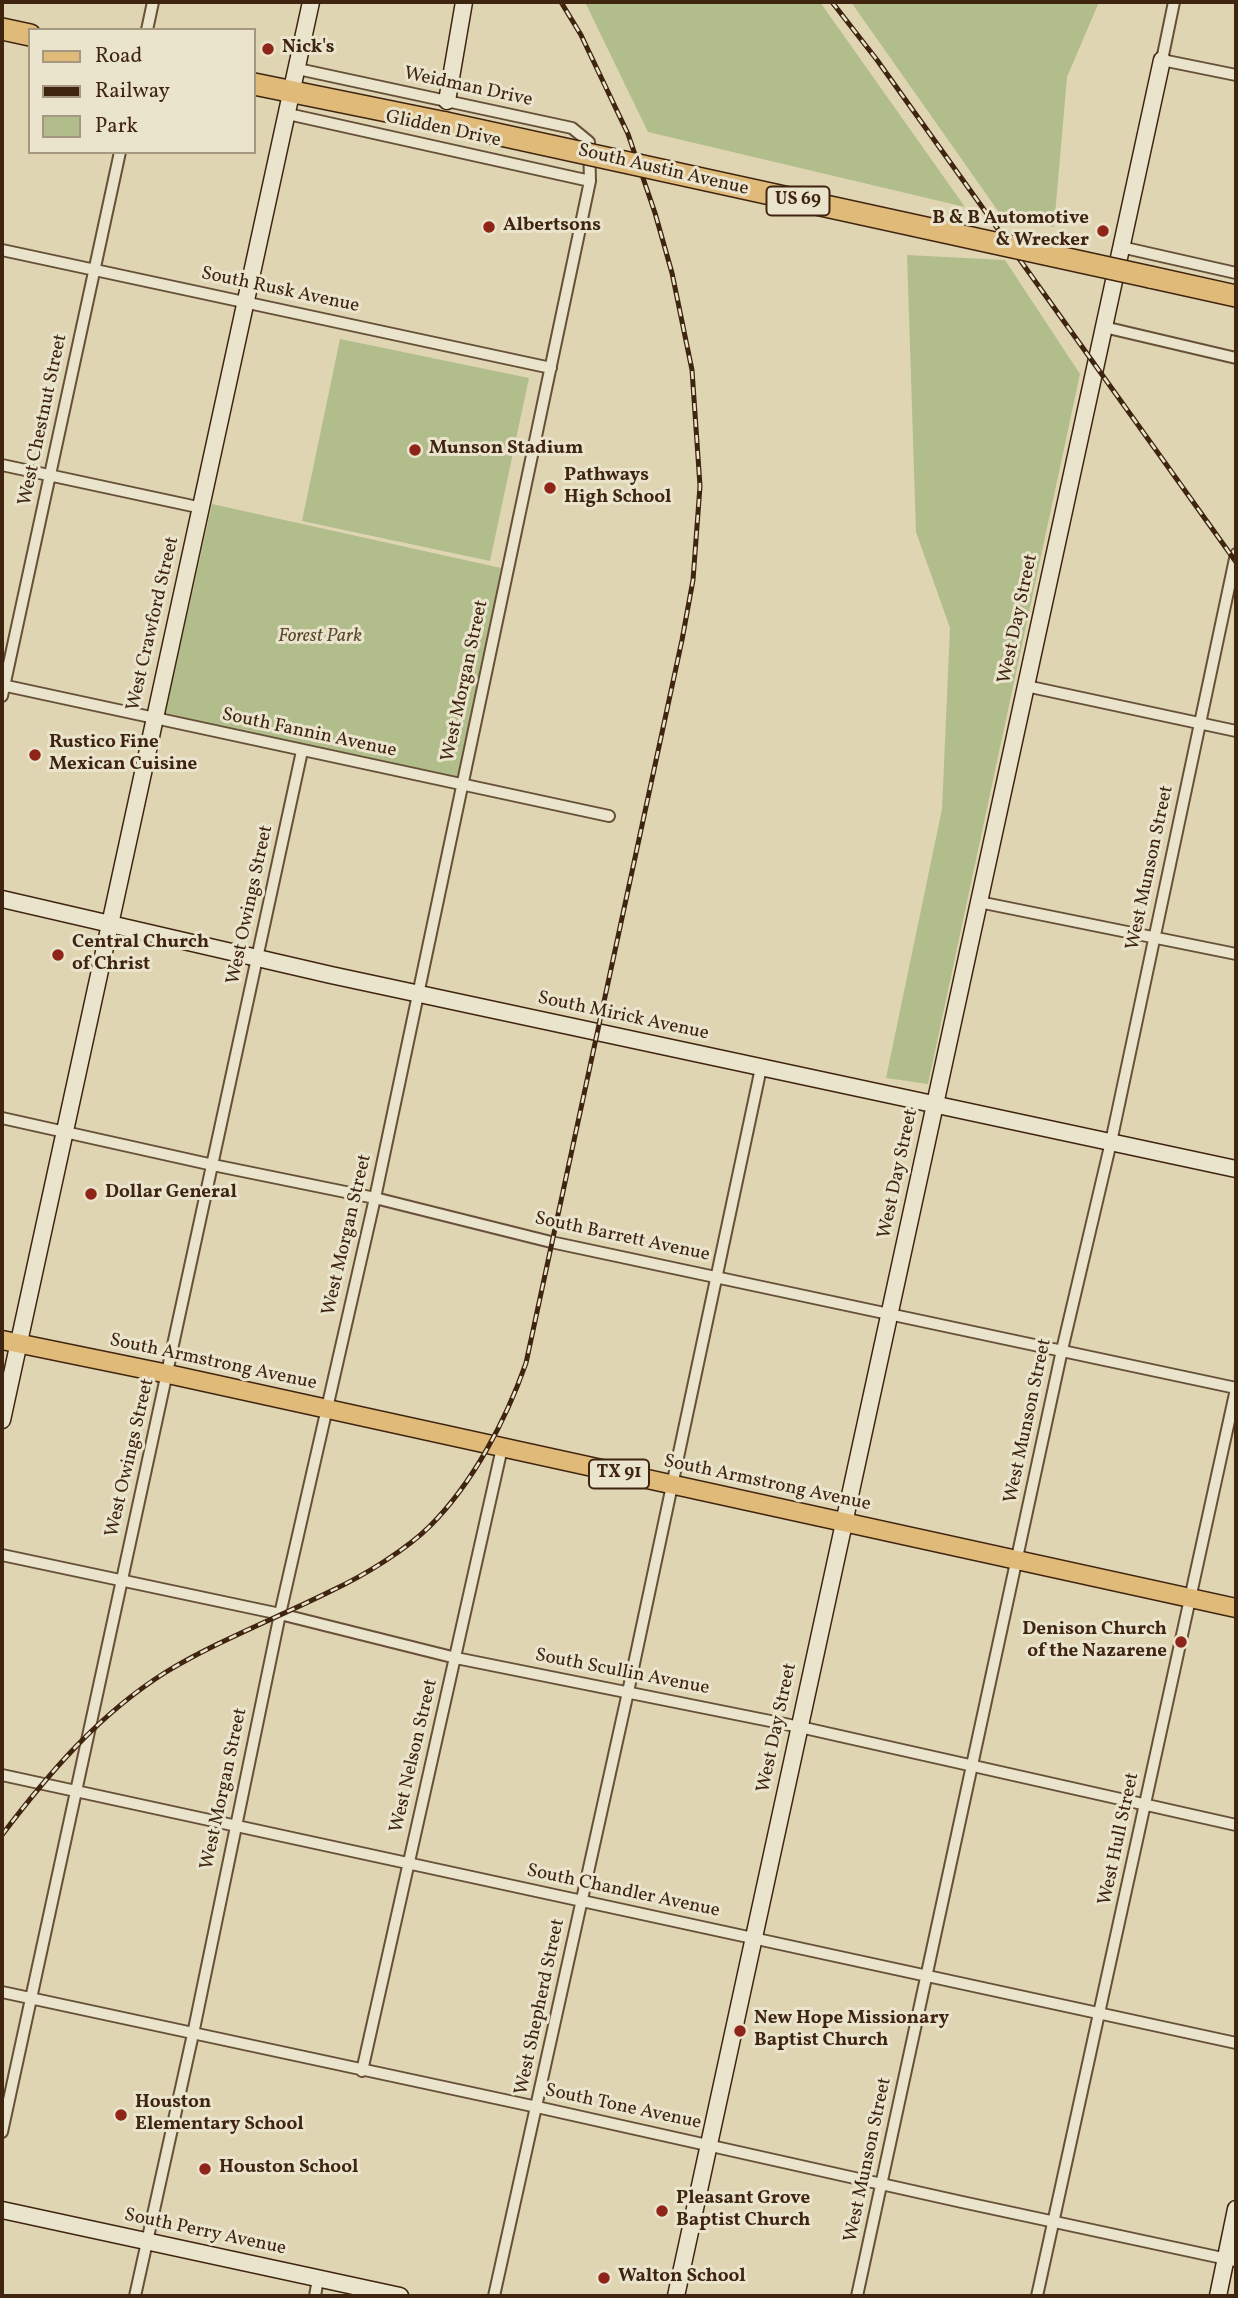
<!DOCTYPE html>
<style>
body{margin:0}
#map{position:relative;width:1238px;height:2298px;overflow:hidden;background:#dfd5b2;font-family:Vollkorn,serif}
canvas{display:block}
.frame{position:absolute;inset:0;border:4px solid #3f2410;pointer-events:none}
.legend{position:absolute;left:28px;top:28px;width:228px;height:126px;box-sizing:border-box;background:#eae4cd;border:2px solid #a69781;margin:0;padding:9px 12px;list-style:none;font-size:21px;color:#3f2410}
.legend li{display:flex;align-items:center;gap:14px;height:35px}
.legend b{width:35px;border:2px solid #a69781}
</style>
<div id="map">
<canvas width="1238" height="2298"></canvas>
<div class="frame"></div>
<ul class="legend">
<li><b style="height:9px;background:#e0ba79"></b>Road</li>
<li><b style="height:9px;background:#3f2410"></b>Railway</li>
<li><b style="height:19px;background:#b2bd8c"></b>Park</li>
</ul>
</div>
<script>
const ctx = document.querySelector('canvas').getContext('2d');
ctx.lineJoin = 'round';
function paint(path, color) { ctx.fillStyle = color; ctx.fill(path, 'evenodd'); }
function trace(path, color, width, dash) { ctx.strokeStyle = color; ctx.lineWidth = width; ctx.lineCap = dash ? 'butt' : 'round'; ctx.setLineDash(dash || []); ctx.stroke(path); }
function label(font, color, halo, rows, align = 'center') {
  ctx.font = font + ' Vollkorn,serif'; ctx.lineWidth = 6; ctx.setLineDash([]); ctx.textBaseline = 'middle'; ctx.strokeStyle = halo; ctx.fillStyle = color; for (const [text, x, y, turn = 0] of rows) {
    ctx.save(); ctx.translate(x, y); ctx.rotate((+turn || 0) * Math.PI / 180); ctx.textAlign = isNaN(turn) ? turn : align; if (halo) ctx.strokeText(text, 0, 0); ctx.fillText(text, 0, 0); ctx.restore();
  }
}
const green = new Path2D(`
 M585 2H820L965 207 648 132Z
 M851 2H1099L1067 77 1054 227 1003 218Z
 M907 255 1005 260 1080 374 928 1084 886 1078 942 809 950 628 916 532Z
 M340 339 529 378 490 561 302 521Z
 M212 504 501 568 457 778 165 715Z`);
const street = new Path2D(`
 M1174 2 1162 60 1236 75
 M147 30 153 2
 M288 114 590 181
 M1121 247 1236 273
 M2 250 551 368
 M1104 327 1236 358
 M2 465 202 508
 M2 685 609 816
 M1026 686 1236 731
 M2 696 120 152
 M979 902 1236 954
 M2 1118 213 1165 375 1198 551 1242 1236 1388
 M2 1555 280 1614 456 1658 800 1727 1236 1825
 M2 1775 1236 2043
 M2 1992 537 2107 962 2202 1236 2261
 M362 2071 502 1448
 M2 2132 302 751
 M135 2296 193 2034 280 1614 375 1198 590 181 589 142 572 128 298 69
 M315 2296 318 2279
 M494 2296 628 1692 761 1068
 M857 2296 1062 1350 1111 1142 1236 554
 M1037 2296 1236 1389`);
const secondary = new Path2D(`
 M447 101 464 2
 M2 899 331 975 1236 1169
 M2 1420 311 2
 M2 2210 400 2296
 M676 2296 1162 60
 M1218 2296 1236 2209`);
const primary = new Path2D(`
 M2 1340 168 1374 1236 1608`);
const highway = new Path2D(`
 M2 29 30 35
 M254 84 446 123
 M1150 277 1236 296`);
const rail = new Path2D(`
 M832 2 877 60 1236 562
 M2 1835C49 1773 99 1714 166 1672 219 1640 277 1618 333 1590 363 1576 406 1550 430 1526 473 1483 506 1420 526 1363L682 640 693 580 700 486 692 370 672 273 655 213 628 134 581 35 561 2`);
const highwayBridge = new Path2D(`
 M446 123 1150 277`);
const markers = [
 [268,49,7,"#8f2418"],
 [489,227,7,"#8f2418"],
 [1103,231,7,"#8f2418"],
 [415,450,7,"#8f2418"],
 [550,488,7,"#8f2418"],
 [35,755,7,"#8f2418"],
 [58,955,7,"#8f2418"],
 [91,1194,7,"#8f2418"],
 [1181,1642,7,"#8f2418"],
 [740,2031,7,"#8f2418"],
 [121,2115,7,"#8f2418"],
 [205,2169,7,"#8f2418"],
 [662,2211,7,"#8f2418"],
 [604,2278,7,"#8f2418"]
];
const shields = [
 [798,201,63],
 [619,1474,60]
];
const shieldNames = [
 ["US 69",798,201],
 ["TX 91",619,1474]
];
const poiNames = [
 ["Nick's",282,49],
 ["B & B Automotive",1089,220,"right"],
 ["& Wrecker",1089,242,"right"],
 ["Albertsons",503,227],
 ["Munson Stadium",429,450],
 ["Pathways",564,477],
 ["High School",564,499],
 ["Rustico Fine",49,744],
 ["Mexican Cuisine",49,766],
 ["Central Church",72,944],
 ["of Christ",72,966],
 ["Dollar General",105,1194],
 ["Denison Church",1167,1631,"right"],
 ["of the Nazarene",1167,1653,"right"],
 ["New Hope Missionary",754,2020],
 ["Baptist Church",754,2042],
 ["Houston",135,2104],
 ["Elementary School",135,2126],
 ["Houston School",219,2169],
 ["Pleasant Grove",676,2200],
 ["Baptist Church",676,2222],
 ["Walton School",618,2278]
];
const streetNames = [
 ["Weidman Drive",468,88,12],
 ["Glidden Drive",443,130,12],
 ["South Austin Avenue",663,171,13],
 ["South Rusk Avenue",280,291,12],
 ["West Chestnut Street",44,420,-78],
 ["West Day Street",1019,619,-78],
 ["West Crawford Street",154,624,-77],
 ["West Morgan Street",466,681,-78],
 ["South Fannin Avenue",309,734,12],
 ["West Munson Street",1151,868,-78],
 ["West Owings Street",251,905,-78],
 ["South Mirick Avenue",623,1017,12],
 ["West Day Street",899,1174,-78],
 ["West Morgan Street",348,1235,-77],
 ["South Barrett Avenue",622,1238,12],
 ["South Armstrong Avenue",213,1363,12],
 ["West Munson Street",1029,1421,-78],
 ["West Owings Street",131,1458,-77],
 ["South Armstrong Avenue",767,1484,12],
 ["South Scullin Avenue",622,1673,11],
 ["West Day Street",778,1728,-78],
 ["West Nelson Street",415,1756,-77],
 ["West Morgan Street",225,1789,-78],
 ["West Hull Street",1120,1839,-78],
 ["South Chandler Avenue",623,1892,12],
 ["West Shepherd Street",541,2007,-78],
 ["South Tone Avenue",623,2108,12],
 ["West Munson Street",869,2160,-78],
 ["South Perry Avenue",205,2233,12]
];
const parkNames = [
 ["Forest Park",320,638]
];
paint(green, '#b2bd8c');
trace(street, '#675038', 14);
trace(secondary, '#3f2410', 19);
trace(primary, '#3f2410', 21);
trace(highway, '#3f2410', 24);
trace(street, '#eae4cd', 10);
trace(secondary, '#eae4cd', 16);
trace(primary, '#e0ba79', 18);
trace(highway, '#e0ba79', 21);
trace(rail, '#3f2410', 5);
trace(rail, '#eae4cd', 2.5, [8]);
trace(highwayBridge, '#3f2410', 24, []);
trace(highwayBridge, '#e0ba79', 21);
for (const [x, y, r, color] of markers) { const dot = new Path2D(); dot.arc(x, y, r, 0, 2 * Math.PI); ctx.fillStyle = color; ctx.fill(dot); trace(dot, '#eae4cd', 2.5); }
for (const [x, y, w] of shields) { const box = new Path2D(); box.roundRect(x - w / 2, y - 14.5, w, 29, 5); ctx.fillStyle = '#eae4cd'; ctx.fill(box); trace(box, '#3f2410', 2); }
label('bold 18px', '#3f2410', null, shieldNames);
label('bold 19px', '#3f2410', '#eae4cd', poiNames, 'left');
label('19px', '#3f2410', '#eae4cd', streetNames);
label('italic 19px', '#5c4a2f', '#eae4cd', parkNames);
</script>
